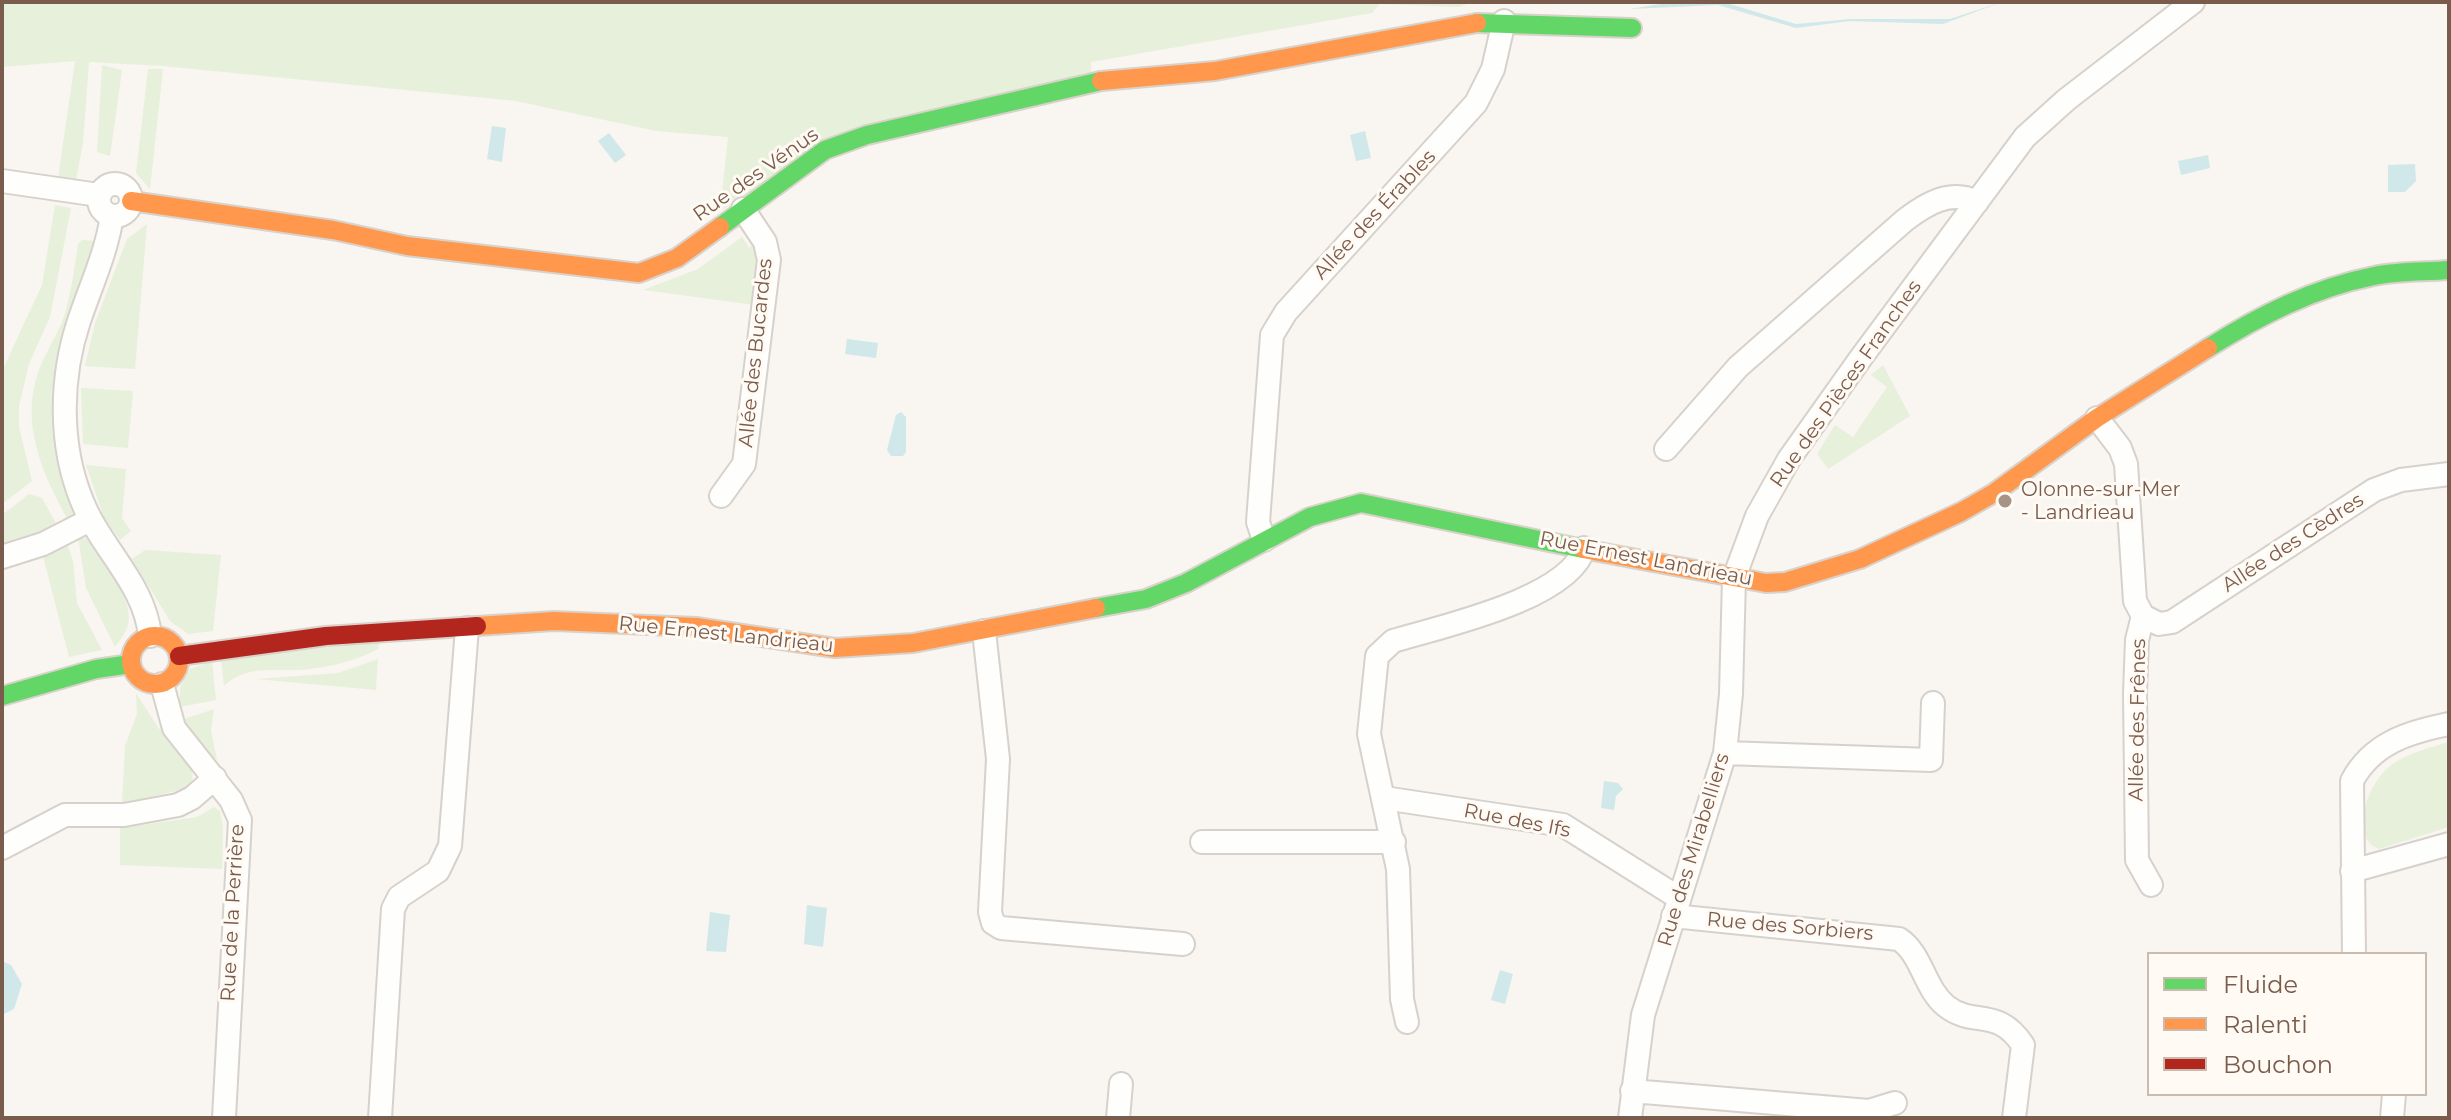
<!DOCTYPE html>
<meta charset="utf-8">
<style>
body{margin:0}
#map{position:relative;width:2451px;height:1120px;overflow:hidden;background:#f9f5f0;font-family:Montserrat,sans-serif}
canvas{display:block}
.frame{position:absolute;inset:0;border:4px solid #7a5c4d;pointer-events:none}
.legend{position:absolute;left:2147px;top:952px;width:280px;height:144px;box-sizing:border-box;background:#fffaf3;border:2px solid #cabbb1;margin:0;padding:10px 14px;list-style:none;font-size:24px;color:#7a5c4d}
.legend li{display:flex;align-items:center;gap:16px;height:40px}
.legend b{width:40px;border:2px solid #cabbb1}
</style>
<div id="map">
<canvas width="2451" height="1120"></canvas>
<div class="frame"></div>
<ul class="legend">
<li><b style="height:10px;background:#63d668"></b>Fluide</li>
<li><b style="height:10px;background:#ff974d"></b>Ralenti</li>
<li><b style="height:10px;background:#b3261e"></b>Bouchon</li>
</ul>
</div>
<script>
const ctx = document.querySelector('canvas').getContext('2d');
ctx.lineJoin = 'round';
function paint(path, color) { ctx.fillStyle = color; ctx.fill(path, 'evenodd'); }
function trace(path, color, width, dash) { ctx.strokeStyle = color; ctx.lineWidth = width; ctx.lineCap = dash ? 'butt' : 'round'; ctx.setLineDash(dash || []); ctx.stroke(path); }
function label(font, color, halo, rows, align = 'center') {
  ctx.font = font + ' Montserrat,sans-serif'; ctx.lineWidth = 6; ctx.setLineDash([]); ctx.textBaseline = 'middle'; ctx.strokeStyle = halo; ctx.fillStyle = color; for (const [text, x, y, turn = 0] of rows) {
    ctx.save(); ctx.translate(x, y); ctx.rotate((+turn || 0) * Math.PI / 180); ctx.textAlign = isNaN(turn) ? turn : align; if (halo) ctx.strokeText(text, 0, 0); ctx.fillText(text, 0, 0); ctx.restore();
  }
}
const green = new Path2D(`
 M2 2H1472L1459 7 1380 4 1372 13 1091 62V73L869 123 720 211 728 137 656 131 516 101 163 66 89 62 83 143 76 180 58 178 75 61 2 67Z
 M102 65 122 70 110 156 97 152Z
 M148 69H163L150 189 136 173Z
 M55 205 71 208 50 317 29 364 19 406V427L32 481 2 504V371L42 285Z
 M147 224 135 369 85 366 95 323 127 239Z
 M742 237 749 248 753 244 760 256 755 305 643 290 698 269Z
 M82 240 97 241 63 474 74 518 68 520C43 475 20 424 38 373 44 355 55 339 62 322 71 297 74 270 78 244Z
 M1883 365 1910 416 1828 469 1817 454 1835 425 1853 437 1887 387 1871 375Z
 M81 388 133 391 128 448 83 444Z
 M86 465 126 469 122 518 131 531 120 540 104 518Z
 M29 494 42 498 58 527 2 548V515Z
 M78 537 87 539C102 558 135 601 128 625 126 633 120 640 115 647L86 588Z
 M67 543 73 561 77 603 102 650 69 657 43 556Z
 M145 550 221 555 213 631 188 634 170 621 132 559Z
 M380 641 378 649C357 661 325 668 301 670 273 671 245 665 224 686L221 660Z
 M378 659 376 690 256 679 338 673Z
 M212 661 216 700 180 707V687L190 669Z
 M136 693 159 729 166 728C178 745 200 765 190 787L122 805 125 746 137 714Z
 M214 709 211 730 217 760 202 749 181 720Z
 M2449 742V827L2379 849C2350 838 2366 792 2382 774 2398 755 2426 749 2449 742Z
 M214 807 220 811 223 828 222 869 120 865V828L197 817Z`);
const water = new Path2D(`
 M1673 2H1723L1796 24 1851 19H1950L2002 2 1943 24 1850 21 1796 28 1718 5 1630 9Z
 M492 126 506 128 502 162 487 159Z
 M1365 131 1371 158 1356 161 1350 135Z
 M609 133 626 155 615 163 598 141Z
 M2208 155 2210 168 2181 175 2178 161Z
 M2415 164 2416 181 2405 192H2388V165Z
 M847 339 878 343 876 358 845 354Z
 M901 412 906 417V452L903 456H891L887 450 896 415Z
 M1604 781 1618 783 1623 789 1616 796 1614 810 1601 808Z
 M807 905 827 908 823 947 804 944Z
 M710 912 730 915 726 952 706 951Z
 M2 961 11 965 22 984 14 1009 2 1015Z
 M1500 970 1513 974 1505 1004 1491 1000Z`);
const street = new Path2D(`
 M2 181 99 195
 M99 200a16 16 0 1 1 32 0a16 16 0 1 1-32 0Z
 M112 216C106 254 91 285 79 321 60 378 59 445 82 501 101 549 145 584 150 636
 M2097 418 2120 448 2126 464 2135 601 2143 616 2137 640 2135 693 2137 860 2151 885
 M1666 449 1738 367 1905 220C1926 204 1950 189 1977 202
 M721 496 744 464 769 260 765 242 743 209
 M1264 540 1258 522 1272 335 1286 312 1476 103 1493 69 1504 21
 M2 557 43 544 90 520
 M2143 616 2159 624 2172 622 2374 490 2401 480 2449 474
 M984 631 998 759 990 912 993 923 1001 928 1183 944
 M162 684 174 728 231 800 240 820 224 1118
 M1725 753 1931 760 1933 703
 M1384 798 1563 825 1679 898
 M1202 842H1394
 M2 848 65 815H124L178 805 192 798 215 778
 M2352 871 2449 844
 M1673 916 1899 939C1922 954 1924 988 1946 1006 1974 1028 1997 1006 2023 1045L2014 1118
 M2354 954 2352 781C2372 743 2409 732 2449 724
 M1407 1022 1402 999 1398 869 1369 734 1377 656 1393 641C1439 627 1570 599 1584 548
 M1632 1091 1869 1111 1895 1103
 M380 1118 393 909 399 897 438 871 450 846 467 628
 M1118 1118 1121 1084
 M1630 1118 1643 1015 1725 753 1731 694 1734 578 1757 516 1789 459 1860 359 2025 137 2066 100 2193 2
 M2392 1118 2394 1094`);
const fast = new Path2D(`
 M1477 23 1632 28
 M720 227 825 150 867 135 1101 81
 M2208 348C2259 316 2313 288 2374 276 2398 271 2424 272 2449 270
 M1096 608 1146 599 1186 583 1310 517 1361 503 1583 549
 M2 696 96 669 131 664`);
const slow = new Path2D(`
 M1101 81 1215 71 1477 23
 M131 201 333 230 407 246 639 273 677 258 720 227
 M1583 549 1766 583 1785 582 1860 559 1961 512 1994 493 2097 418 2208 348
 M477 626 554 621 696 627 835 648 913 643 1096 608
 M131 660a24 24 0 1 1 48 0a24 24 0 1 1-48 0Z`);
const jam = new Path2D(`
 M179 656 326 636 477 626`);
const markers = [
 [2005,501,8,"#a69286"]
];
const streetNames = [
 ["Rue des Vénus",756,175,-35],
 ["Allée des Érables",1375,215,-47],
 ["Allée des Bucardes",756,353,-84],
 ["Rue des Pièces Franches",1846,384,-55],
 ["Allée des Cèdres",2293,543,-33],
 ["Rue Ernest Landrieau",1646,559,11],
 ["Rue Ernest Landrieau",726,635,6],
 ["Allée des Frênes",2138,720,-89],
 ["Rue des Ifs",1517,821,11],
 ["Rue des Mirabelliers",1694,850,-73],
 ["Rue de la Perrière",233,913,-87],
 ["Rue des Sorbiers",1790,927,5]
];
const poiNames = [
 ["Olonne-sur-Mer",2021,490],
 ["- Landrieau",2021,513]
];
paint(green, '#e7f0db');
paint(water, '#d0e8ea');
trace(street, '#d7d1cb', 26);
trace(fast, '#d9d2cb', 22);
trace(slow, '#d9d2cb', 22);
trace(jam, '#d9d2cb', 22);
trace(street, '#fefefd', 22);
trace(fast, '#63d668', 18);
trace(slow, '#ff974d', 18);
trace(jam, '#b3261e', 18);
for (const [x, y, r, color] of markers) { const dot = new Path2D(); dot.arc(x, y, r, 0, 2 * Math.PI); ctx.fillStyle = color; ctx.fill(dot); trace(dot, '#fffaf3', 3); }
label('20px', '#7a5c4d', '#fffaf3', streetNames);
label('20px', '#7a5c4d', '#fffaf3', poiNames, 'left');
</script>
